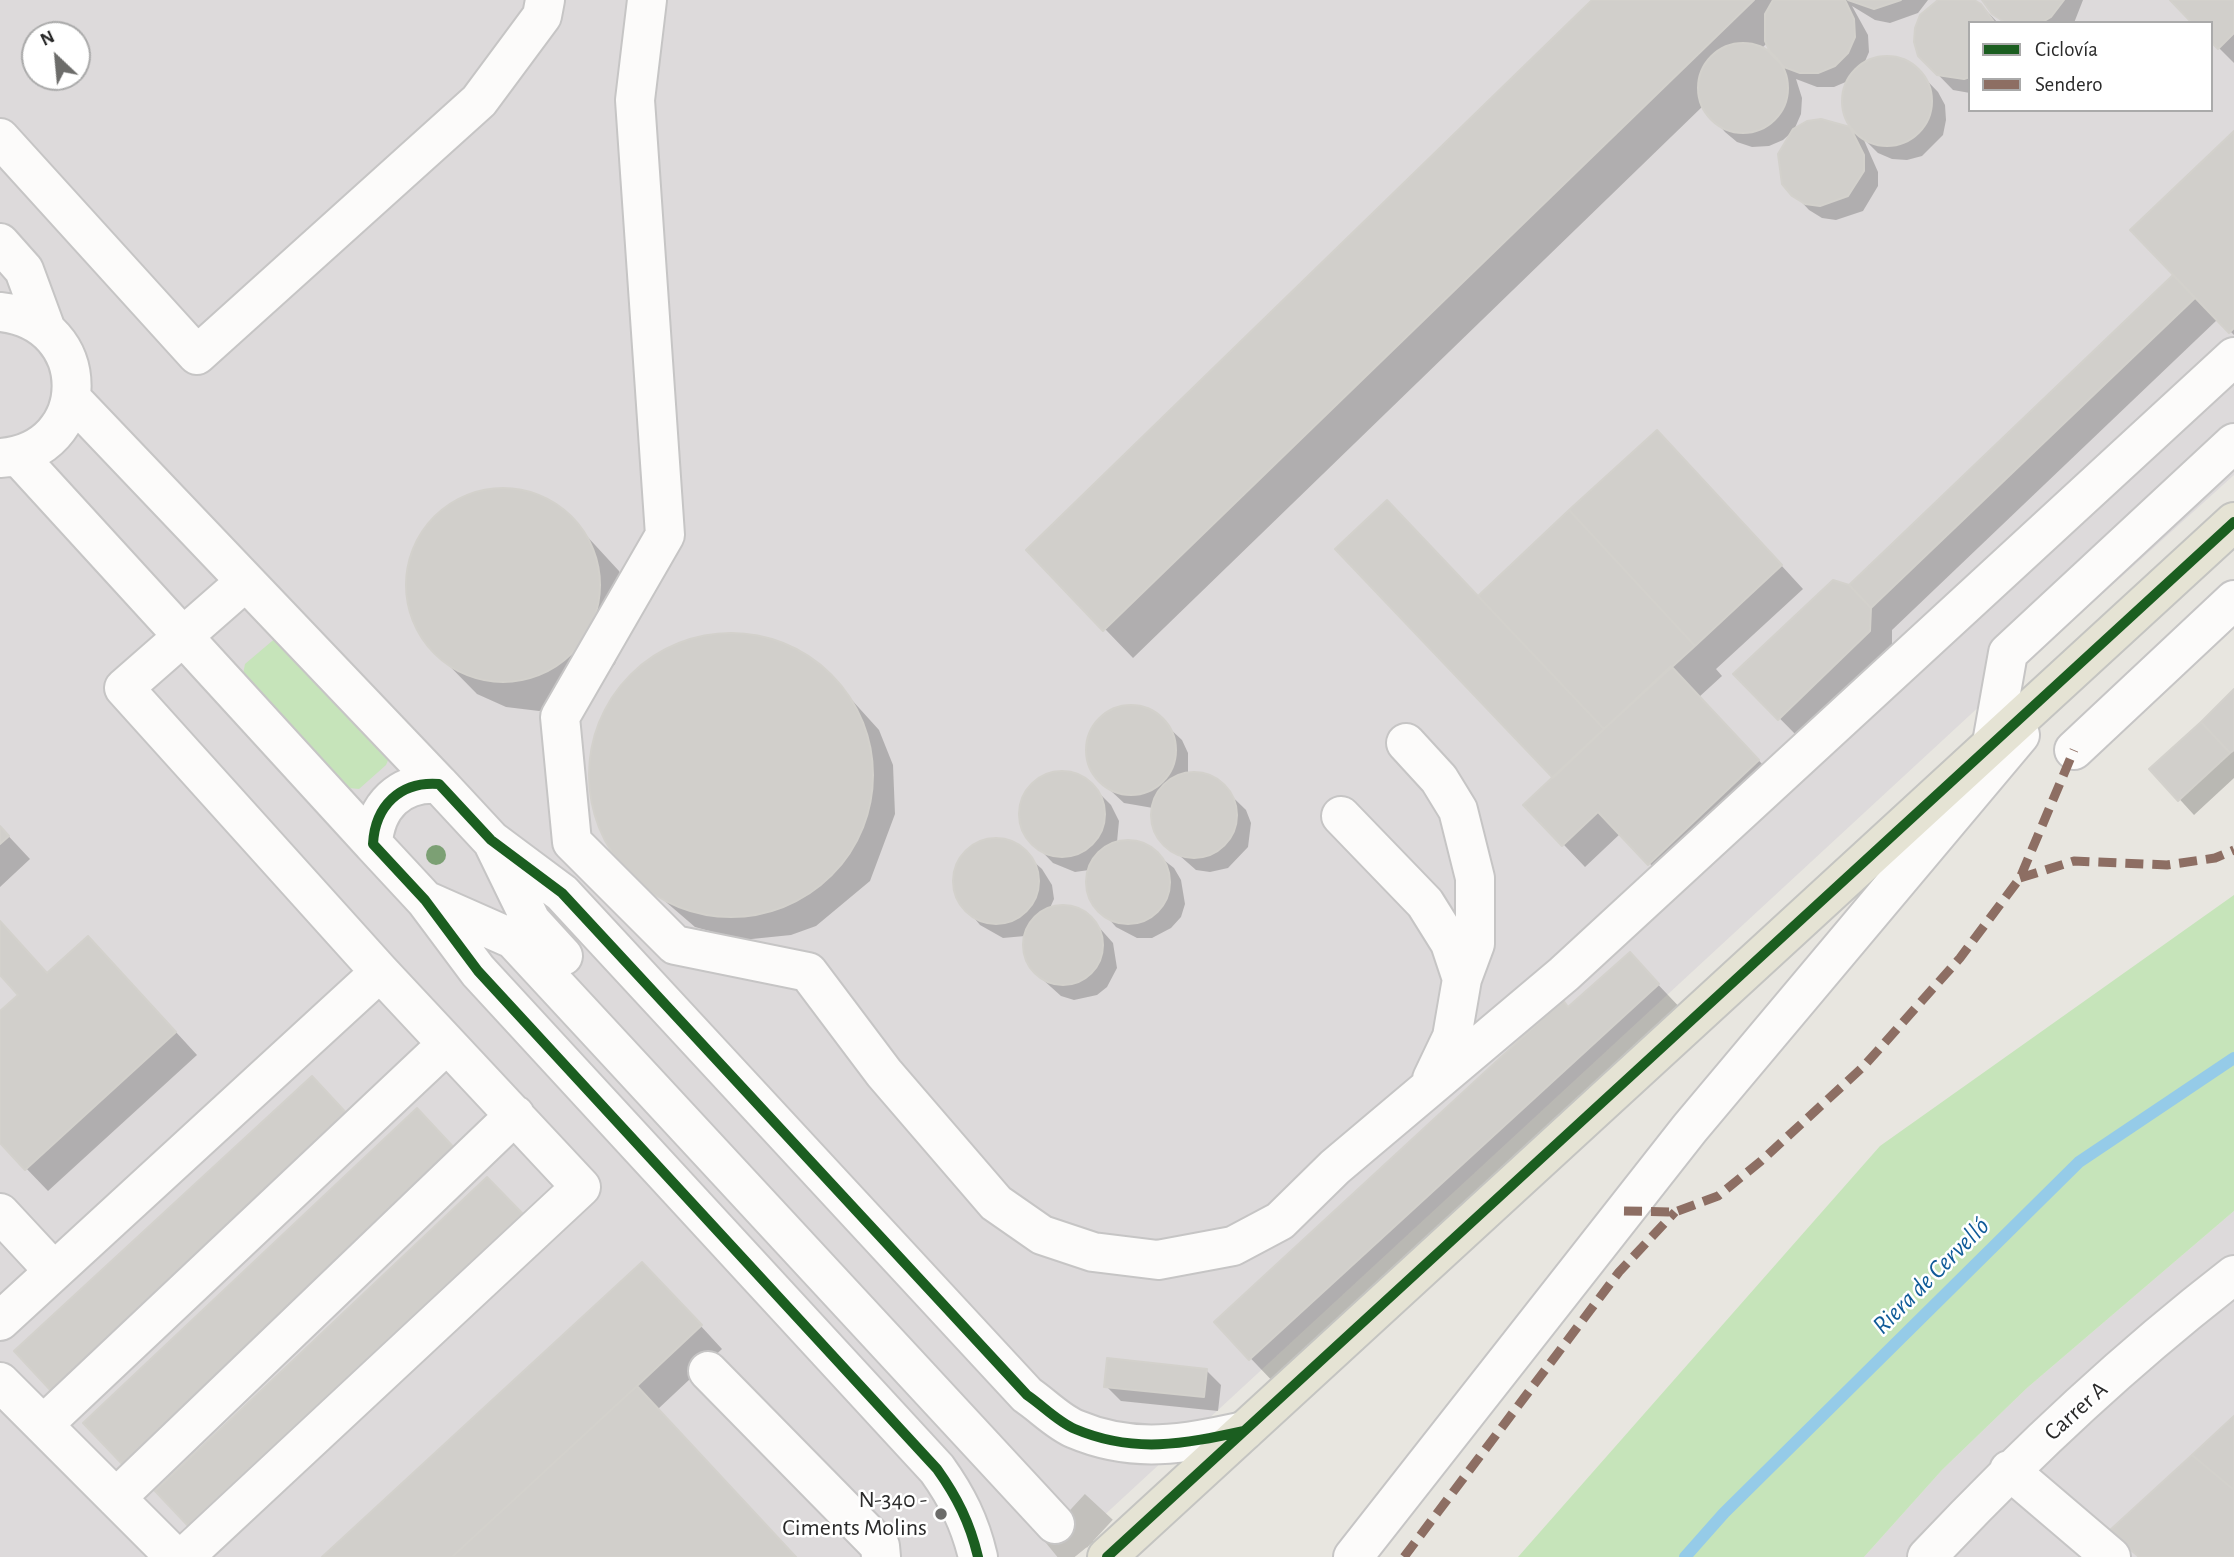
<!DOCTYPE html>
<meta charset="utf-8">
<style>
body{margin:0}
#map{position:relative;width:2234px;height:1557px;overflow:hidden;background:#e8e6e0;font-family:"Alegreya Sans",sans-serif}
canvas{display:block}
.legend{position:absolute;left:1968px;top:21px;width:245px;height:91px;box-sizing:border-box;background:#fff;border:2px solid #aaa;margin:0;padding:9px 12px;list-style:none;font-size:21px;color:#2a2a2a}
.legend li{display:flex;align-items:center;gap:14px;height:35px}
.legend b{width:35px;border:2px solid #aaa}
.north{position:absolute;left:21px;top:21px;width:70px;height:70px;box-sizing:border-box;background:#fff;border:2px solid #aaa;border-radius:50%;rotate:334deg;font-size:19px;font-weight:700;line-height:28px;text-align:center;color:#2a2a2a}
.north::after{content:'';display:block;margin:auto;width:24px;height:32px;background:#6c6c6a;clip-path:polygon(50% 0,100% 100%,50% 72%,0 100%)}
</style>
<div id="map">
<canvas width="2234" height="1557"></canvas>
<ul class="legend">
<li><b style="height:9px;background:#1b5e20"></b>Ciclovía</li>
<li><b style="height:9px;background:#8d6e63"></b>Sendero</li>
</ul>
<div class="north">N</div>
</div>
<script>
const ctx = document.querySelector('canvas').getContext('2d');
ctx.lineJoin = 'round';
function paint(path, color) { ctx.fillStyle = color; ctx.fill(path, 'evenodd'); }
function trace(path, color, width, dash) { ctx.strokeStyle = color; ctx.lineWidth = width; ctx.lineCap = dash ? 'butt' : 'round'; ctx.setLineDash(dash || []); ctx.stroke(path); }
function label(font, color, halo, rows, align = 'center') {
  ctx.font = font + ' "Alegreya Sans",sans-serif'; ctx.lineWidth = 5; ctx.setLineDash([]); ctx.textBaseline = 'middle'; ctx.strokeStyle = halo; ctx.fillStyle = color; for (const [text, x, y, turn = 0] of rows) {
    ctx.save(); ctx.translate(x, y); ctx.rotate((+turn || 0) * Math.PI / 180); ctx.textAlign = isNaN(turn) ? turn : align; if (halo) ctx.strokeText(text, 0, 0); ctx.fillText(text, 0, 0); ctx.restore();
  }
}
const industrial = new Path2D(`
 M0 0H2234V475L2036 654 1059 1557H0ZM1970 23H2211V110H1970ZM35 35H77V77H35Z
 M2234 1211V1557H1864L1942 1470 2027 1388Z`);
const green = new Path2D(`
 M278 636 389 758 386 765 359 789 349 788 243 674 245 664Z
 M2234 895V1211L2027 1388 1942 1470 1864 1557H1518L1880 1146Z`);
const shadow = new Path2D(`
 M1596 0H1928L1918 13 1890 23 1875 20 1852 6 1868 35 1869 52 1863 66 1883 58 1898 59 1912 65 1938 92 1945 105 1946 120 1943 135 1922 156 1907 160 1892 159 1878 153 1863 138 1878 172V186L1863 211 1836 220 1822 218 1809 210 1784 183 1779 155 1792 132 1783 140 1769 146 1752 147 1737 142 1725 132 1703 106 1133 658 1029 550ZM1769 41 1774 58 1761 49ZM1796 79 1817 87H1834L1848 81 1845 113 1854 130 1821 121 1794 130 1801 114 1802 98Z
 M1947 0H1964L1981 5 1998 23H1970V93L1953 90 1919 55 1917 29 1930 6Z
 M1984 0H2083L2074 23H2003Z
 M2172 0H2234V63L2211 40V23Z
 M2234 133V335L2218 319 1892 630V653L1801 740 1736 674 1850 587 2188 288Z
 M1679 454 1803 589 1716 669 1722 676 1699 697 1780 783 1671 886 1621 833 1585 867 1526 805 1556 778 1478 598 1569 513Z
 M496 488 529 492 560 507 619 571 628 597V631L615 664 593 690 572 703 539 711 506 707 477 694 424 640 409 609 407 576 411 553 428 524 464 497Z
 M707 636H756L822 667 879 730 893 765 895 814 870 881 816 926 791 935 742 940 695 927 616 859 592 806 593 743 604 713 633 674 676 645Z
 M2234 692V778L2194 815 2152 769Z
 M1139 707 1153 713 1182 740 1188 753V774L1213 778 1246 810 1251 823 1248 847 1228 868 1210 872 1196 870 1163 841 1155 829 1153 808 1124 803 1097 778 1087 755 1088 740 1095 726 1115 710Z
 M1065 773 1085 779 1111 805 1119 821 1117 842 1142 843 1174 868 1181 880 1185 904 1181 917 1171 928 1152 938H1137L1116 927 1092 900 1087 886 1089 870 1075 872 1053 863 1028 837 1021 816 1023 802 1030 789 1051 774Z
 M0 827 30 859 0 887Z
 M1002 840 1015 845 1042 869 1052 885 1054 899 1049 910 1059 906 1073 908 1089 916 1113 943 1117 968 1107 987 1097 995 1074 1000 1061 996 1031 969 1025 956V936L1003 938 980 925 956 896 955 873 964 853 976 845Z
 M0 922 48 974 110 960 197 1055 48 1191 0 1141V1013L20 995 0 973Z
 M1630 955 1686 1014 1279 1388 1216 1322Z
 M664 1286 722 1349 658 1409 795 1557H325Z
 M1206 1370 1221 1385 1218 1411 1121 1401 1106 1386Z`);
const stream = new Path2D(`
 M1685 1557 1724 1513 2079 1162 2234 1058`);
const building = new Path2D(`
 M1592 0H1754L1103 631 1026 550Z
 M1773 0H1845L1854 19 1855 37 1848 53 1835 66 1818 73H1800L1784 67 1771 54 1765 41V14Z
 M1848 0H1901L1874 9Z
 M1938 0H1974L1981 4 1995 23H1970V77L1964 79 1937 75 1918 56 1914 42 1915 28 1920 15Z
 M1982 0H2064L2051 17 2041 23H2006L1992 14Z
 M2170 0H2234V33L2218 49 2211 42V23H2192Z
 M1698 88a45 45 0 1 1 90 0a45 45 0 1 1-90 0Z
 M1842 101a45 45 0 1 1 90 0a45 45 0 1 1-90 0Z
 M1821 119 1850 127 1864 155V171L1848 196 1820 206 1805 204 1792 196 1782 184 1778 154 1793 129 1807 121Z
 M2234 131V328L2229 333 2130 230Z
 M2173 275 2195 298 1871 608 1849 585Z
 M1657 430 1782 565 1695 646 1569 510Z
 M406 585a97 97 0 1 1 194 0a97 97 0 1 1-194 0Z
 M1387 500 1604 729 1553 778 1335 549Z
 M1569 510 1695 646 1604 729 1478 596Z
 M1833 580 1849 585 1871 608 1870 631 1778 720 1733 674Z
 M589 775a142 142 0 1 1 284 0a142 142 0 1 1-284 0Z
 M1671 666 1759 760 1648 865 1598 812 1562 846 1523 805Z
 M2234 689V750L2230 753 2201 722Z
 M1086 750a45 45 0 1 1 90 0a45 45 0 1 1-90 0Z
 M2201 722 2230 753 2178 801 2149 769Z
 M1019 814a43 43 0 1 1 86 0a43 43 0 1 1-86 0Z
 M1151 815a43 43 0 1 1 86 0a43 43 0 1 1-86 0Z
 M0 826 9 836 0 844Z
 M953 881a43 43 0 1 1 86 0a43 43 0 1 1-86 0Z
 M1086 882a42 42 0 1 1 84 0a42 42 0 1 1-84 0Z
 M1023 945a40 40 0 1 1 80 0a40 40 0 1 1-80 0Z
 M0 921 47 973 88 936 176 1032 25 1170 0 1143V1011L18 995 0 975Z
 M1630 952 1659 984 1249 1360 1214 1322 1563 1000 1568 1007Z
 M312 1076 351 1118 53 1393 14 1351Z
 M417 1108 458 1152 124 1466 83 1423Z
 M487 1177 524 1215 191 1529 155 1491Z
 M642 1262 702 1325 637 1386 452 1557H322Z
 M1107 1358 1207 1369 1204 1397 1104 1387Z
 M637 1386 796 1557H452Z
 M2234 1416V1490L2192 1455Z
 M2192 1455 2234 1490V1557H2139L2109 1531Z`);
const minorTunnel = new Path2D(`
 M1072 1508 1125 1557
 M1055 1524 1082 1557`);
const minor = new Path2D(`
 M647 0 635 100 665 535 560 717 572 842 675 945 808 972 884 1073 996 1203 1042 1235 1093 1252 1158 1260 1233 1246 1280 1221 1335 1167 1564 974 2234 357
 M0 138 197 355 479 101 542 16 545 0
 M0 243 24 270 45 327
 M0 312C96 322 95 451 0 458
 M71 398 439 784
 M18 456 373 844
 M1406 743 1439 779 1458 810 1475 878V944L1462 979 1452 1037 1432 1079
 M1992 743 2008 653 2234 443
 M2074 750 2234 600
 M1341 816 1425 903 1450 943 1462 979
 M494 845 531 921 563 956
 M427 901 513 939 1055 1524
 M0 1213 53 1270
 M0 1321 380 972
 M708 1371 880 1546 881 1557
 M0 1382 175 1557
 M43 1425 447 1044
 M2009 1470 2111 1557
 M116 1498 515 1115
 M184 1557 581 1187 380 972 124 688 245 582
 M978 1557C970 1523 957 1497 937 1469L478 971 425 900 373 844C375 806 400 781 439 784L491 840 562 893 1027 1395C1042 1405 1058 1422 1075 1429 1134 1454 1184 1444 1244 1431
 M1353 1557 1690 1128 2020 735
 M1927 1557C2022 1456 2124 1360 2234 1275`);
const major = new Path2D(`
 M1107 1557 2234 522`);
const quiet = new Path2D(`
 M2020 878 2074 861 2167 865 2215 858 2234 850
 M1624 1211 1675 1212 1718 1196 1761 1161 1864 1066 1960 958 2020 878 2074 750
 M1404 1557 1619 1272 1675 1212`);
const cycleway = new Path2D(`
 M978 1557C970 1523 957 1497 937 1469L478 971 425 900 373 844C375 806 400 781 439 784L491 840 562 893 1027 1395C1042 1405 1058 1422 1075 1429 1134 1454 1184 1444 1244 1431
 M1107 1557 2234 522`);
const trees = [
 [436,855]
];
const markers = [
 [941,1514,7,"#6c6c6a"]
];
const streetNames = [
 ["Carrer A",2076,1411,-42]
];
const poiNames = [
 ["N-340 -",927,1500],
 ["Ciments Molins",927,1528]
];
const waterNames = [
 ["Riera de Cervelló",1931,1276,-45]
];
paint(industrial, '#dddadb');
paint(green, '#c6e4ba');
paint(shadow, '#0003');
trace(stream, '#95cbe8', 12);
paint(building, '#d1cfcb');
trace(building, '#d3d1cc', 2);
trace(minorTunnel, '#c2c0bc', 38, [38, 19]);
trace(minor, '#c6c5c5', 42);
trace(major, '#c4c4c1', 42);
trace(minor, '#fcfbfa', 38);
trace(major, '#e5e3d4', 38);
trace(quiet, '#8d6e63', 9, [18, 9]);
trace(cycleway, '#1b5e20', 10);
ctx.fillStyle = '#7ca074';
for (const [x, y] of trees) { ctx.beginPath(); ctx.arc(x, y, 10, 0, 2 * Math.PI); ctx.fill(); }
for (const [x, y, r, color] of markers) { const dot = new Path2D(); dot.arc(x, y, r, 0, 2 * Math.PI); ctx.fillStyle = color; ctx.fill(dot); trace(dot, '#fff', 2.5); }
label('24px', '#2a2a2a', '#fff', streetNames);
label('24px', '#2a2a2a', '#fff', poiNames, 'right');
label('italic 26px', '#105b98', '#fff', waterNames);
</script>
